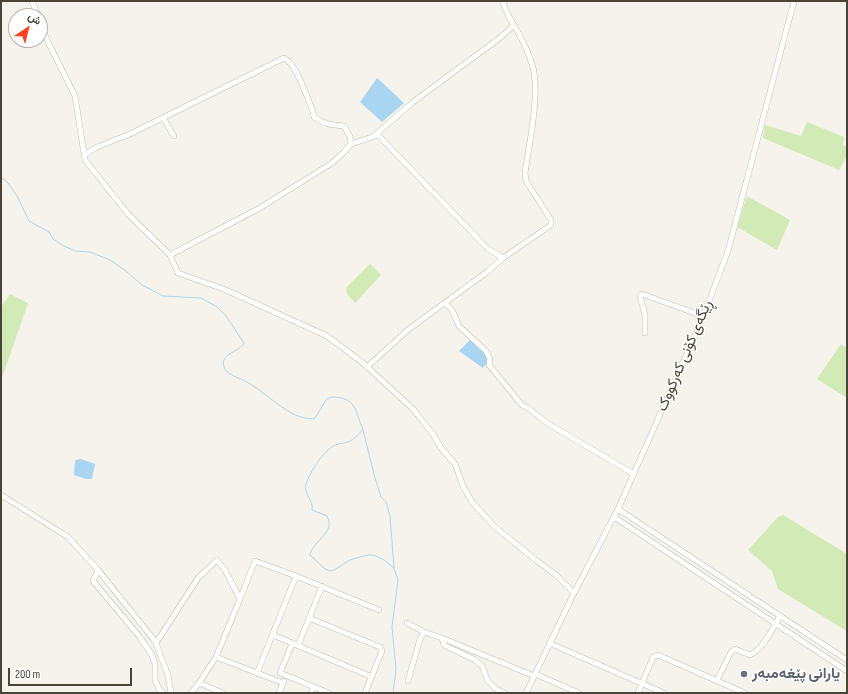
<!DOCTYPE html>
<meta charset="utf-8">
<style>
body{margin:0}
#map{position:relative;width:848px;height:694px;overflow:hidden;background:#f6f3ec;font-family:"Sofia Sans Condensed",Vazirmatn,sans-serif}
canvas{display:block}
.frame{position:absolute;inset:0;border:2px solid #4b4439;pointer-events:none}
.north{position:absolute;left:8px;top:8px;width:40px;height:40px;box-sizing:border-box;background:#fff;border:1px solid #b7b4b0;border-radius:50%;rotate:35deg;font-size:11px;font-weight:700;line-height:16px;text-align:center;color:#4b4439}
.north::after{content:'';display:block;margin:auto;width:14px;height:18px;background:#fc3f1d;clip-path:polygon(50% 0,100% 100%,50% 72%,0 100%)}
.scale{position:absolute;left:8px;top:668px;width:124px;height:18px;box-sizing:border-box;border:2px solid #4b4439;border-top:0;padding-left:5px;font-size:12px;line-height:14px;white-space:nowrap;color:#4b4439;-webkit-text-stroke:3px #fff;paint-order:stroke}
</style>
<div id="map">
<canvas width="848" height="694"></canvas>
<div class="frame"></div>
<div class="north">ش</div>
<div class="scale">200 m</div>
</div>
<script>
const ctx = document.querySelector('canvas').getContext('2d');
ctx.lineJoin = 'round';
function paint(path, color) { ctx.fillStyle = color; ctx.fill(path, 'evenodd'); }
function trace(path, color, width, dash) { ctx.strokeStyle = color; ctx.lineWidth = width; ctx.lineCap = dash ? 'butt' : 'round'; ctx.setLineDash(dash || []); ctx.stroke(path); }
function label(font, color, halo, rows, align = 'center') {
  ctx.font = font + ' "Sofia Sans Condensed",Vazirmatn,sans-serif'; ctx.lineWidth = 3; ctx.setLineDash([]); ctx.textBaseline = 'middle'; ctx.strokeStyle = halo; ctx.fillStyle = color; for (const [text, x, y, turn = 0] of rows) {
    ctx.save(); ctx.translate(x, y); ctx.rotate((+turn || 0) * Math.PI / 180); ctx.textAlign = isNaN(turn) ? turn : align; if (halo) ctx.strokeText(text, 0, 0); ctx.fillText(text, 0, 0); ctx.restore();
  }
}
const green = new Path2D(`
 M807 122 844 137 843 145 847 147V156L839 170 763 138 765 125 801 136Z
 M747 196 790 220 777 250 737 227Z
 M370 264 381 275 355 303 347 294 346 288Z
 M10 294 28 303 1 381V307Z
 M841 344 847 348V398L817 379Z
 M783 515 847 554V633L845 630 778 589 772 571 748 550 778 517Z`);
const water = new Path2D(`
 M377 78 404 103 382 122 360 102Z
 M470 340 490 359 483 368 459 351Z
 M81 459 95 464 92 479H86L74 475 75 462 76 460Z`);
const stream = new Path2D(`
 M1 177 8 183 17 196 29 221 49 232 53 239 62 245 75 251 90 252 110 260 126 271 142 285 163 296 201 298 217 307 226 316 244 343C241 351 219 354 224 367 226 375 240 378 247 382 263 391 276 405 293 414 300 417 307 419 314 419 319 413 322 406 326 400 328 398 331 397 334 397 358 398 355 414 363 429 358 435 352 442 344 443 342 444 340 443 338 444 325 447 310 472 306 484 303 494 314 500 312 510L327 516C336 533 313 540 310 555L325 569 331 571 336 569 350 560 367 555H374L384 560 394 568 398 580 392 627 396 669 393 693
 M363 430 375 478 381 497 386 502 390 516 394 568`);
const minor = new Path2D(`
 M32 1 38 16
 M40 22 47 40 75 96 85 160 128 214 170 255 178 273 226 290 327 336 363 363 413 409 433 434 441 448 455 464 463 486 472 502 495 527 536 560 556 575 574 593
 M163 118 174 136
 M375 135 413 102 501 37 514 25
 M351 144 378 135 488 249 503 258 551 225V220L526 181 525 173C529 144 541 91 532 64 529 55 525 45 520 36 514 24 505 14 503 1
 M84 155 97 147 130 134 284 58C296 63 308 99 313 112L314 117C323 124 332 125 344 126L350 137 351 144 343 153 332 163 258 209 170 255
 M445 303 452 310 459 326 486 351 490 359 489 365 522 405 528 408 547 423 634 474
 M645 333V315L640 296 642 294 703 316
 M367 367 409 329 487 272 503 258
 M1 495 68 537 98 570 155 641 168 675 171 693
 M618 509 847 660
 M614 517 847 671
 M98 570 93 581 139 636 152 655 155 664V680L159 689 163 693
 M240 599 255 561 296 576 379 610
 M309 618 380 647 382 651 365 693
 M407 623 424 632
 M273 635 372 677
 M442 638 444 645 475 660 482 666 488 681 496 689 505 693
 M156 643 198 578 217 560 225 570 240 599 216 657
 M549 643 664 693
 M292 644 280 673 329 693
 M298 646 322 586
 M257 673 296 576
 M535 674 579 693
 M717 680 731 652 735 649 750 655C764 648 773 628 780 616
 M408 681 420 639 424 632 442 638 534 676
 M191 693 199 683
 M223 693 199 683 216 657 283 683
 M279 693 284 681
 M311 693 314 687
 M526 693 574 593 618 509 701 322 728 251 794 1
 M638 693 653 657 658 655 745 693`);
const markers = [
 [744,674,4,"#6b7280"]
];
const streetNames = [
 ["ڕێگەی کۆنی کەرکووک",685,356,-67]
];
const worshipNames = [
 ["یارانی پێغەمبەر",752,674]
];
paint(green, '#d2eab5');
paint(water, '#a9d4f2');
trace(stream, '#a9d4f2', 1);
trace(minor, '#c2bbae', 6);
trace(minor, '#fff', 5);
for (const [x, y, r, color] of markers) { const dot = new Path2D(); dot.arc(x, y, r, 0, 2 * Math.PI); ctx.fillStyle = color; ctx.fill(dot); trace(dot, '#fff', 1.5); }
label('15px', '#4b4439', '#fff', streetNames);
label('bold 15px', '#5b616d', '#fff', worshipNames, 'left');
</script>
